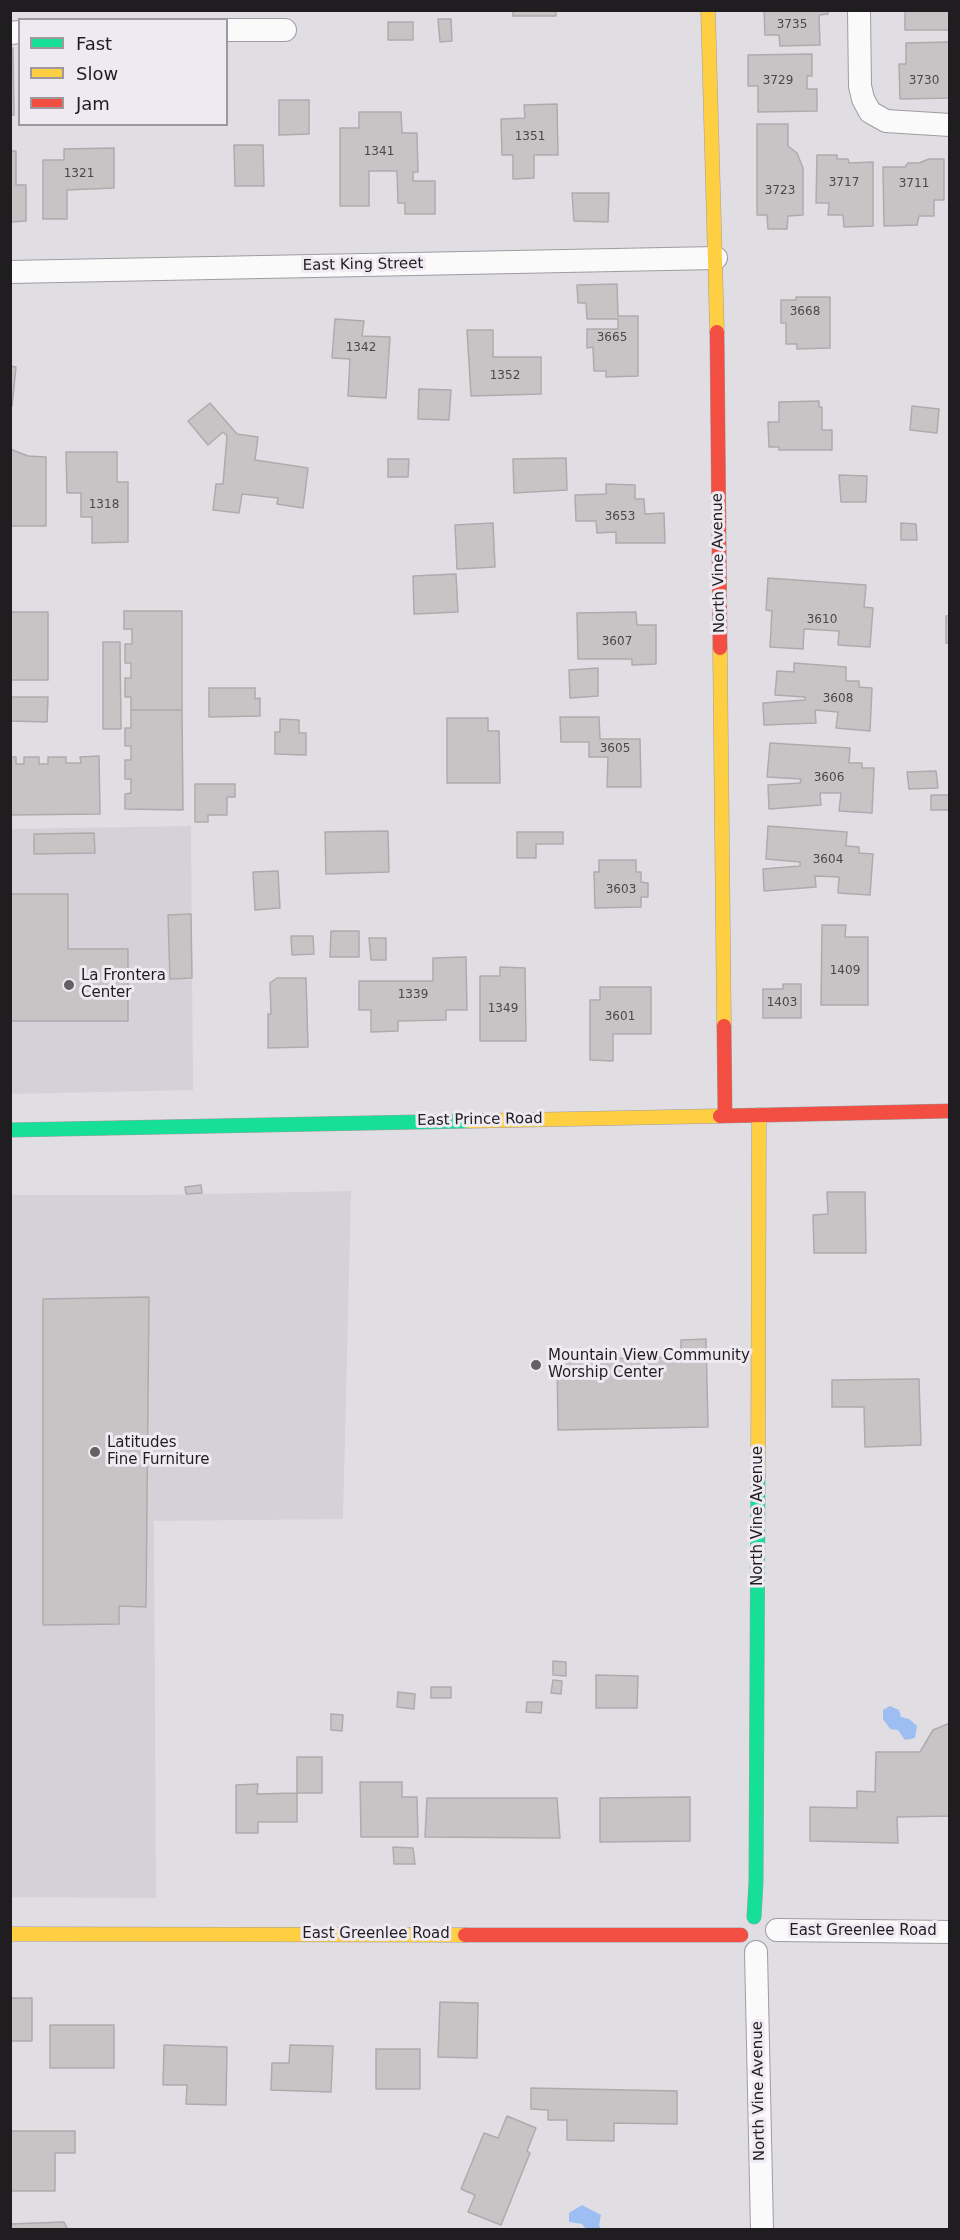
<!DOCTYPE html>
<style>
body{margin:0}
#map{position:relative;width:960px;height:2240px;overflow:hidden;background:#e1dee3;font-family:"DejaVu Sans",sans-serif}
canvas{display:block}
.frame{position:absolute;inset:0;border:12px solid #1f1d20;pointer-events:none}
.legend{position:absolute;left:18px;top:18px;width:210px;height:108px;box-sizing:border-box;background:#efeaf2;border:2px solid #9c989e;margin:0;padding:8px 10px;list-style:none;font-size:18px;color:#1f1d20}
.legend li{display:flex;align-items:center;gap:12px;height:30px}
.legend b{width:30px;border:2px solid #9c989e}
</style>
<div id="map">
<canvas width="960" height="2240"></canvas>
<div class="frame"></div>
<ul class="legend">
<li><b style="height:8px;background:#16e098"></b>Fast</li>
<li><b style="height:8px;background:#ffcf43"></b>Slow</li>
<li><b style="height:8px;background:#f24e42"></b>Jam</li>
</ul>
</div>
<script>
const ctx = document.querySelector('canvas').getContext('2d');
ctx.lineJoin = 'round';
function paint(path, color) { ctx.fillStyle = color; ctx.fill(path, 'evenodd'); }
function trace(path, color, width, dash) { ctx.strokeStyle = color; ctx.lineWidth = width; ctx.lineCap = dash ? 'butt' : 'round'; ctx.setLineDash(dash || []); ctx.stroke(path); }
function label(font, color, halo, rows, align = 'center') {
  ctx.font = font + ' "DejaVu Sans",sans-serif'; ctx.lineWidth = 6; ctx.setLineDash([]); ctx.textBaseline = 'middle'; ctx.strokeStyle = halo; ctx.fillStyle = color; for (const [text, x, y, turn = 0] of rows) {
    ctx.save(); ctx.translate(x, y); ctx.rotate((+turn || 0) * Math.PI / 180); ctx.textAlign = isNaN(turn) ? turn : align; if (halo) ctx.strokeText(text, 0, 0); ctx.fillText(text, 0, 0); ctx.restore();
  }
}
const built = new Path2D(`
 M191 826 193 1090 11 1094 10 829Z
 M351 1191 343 1519 154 1521 156 1898 11 1897V1195H150Z`);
const water = new Path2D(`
 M890 1706 899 1710 901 1717 909 1719 917 1726 915 1738 905 1740 898 1730 890 1729 883 1719V1710Z
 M582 2205 601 2215 599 2225 601 2229H586L582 2224 569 2222V2213Z`);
const building = new Path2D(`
 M513 10H556V16H513Z
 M764 10H828V14L819 15 820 45 780 46 779 35H765Z
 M905 10H950V30H905Z
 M438 19H451L452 41 440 42Z
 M388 22H413V40H388Z
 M950 42V98L900 99 899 64H906V43Z
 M10 48H13L14 115H10Z
 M812 54V76H807V89H817V111L758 112V86H748V55Z
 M279 100H309V134L279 135Z
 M557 104 558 155H534V178L513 179V155H502L501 119 525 118 524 105Z
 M359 112H401L402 133H417L418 172H413V181H435V214H405V203H398L397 171H369V206H340V128H359Z
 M757 124H788V146L797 153 803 168V215L788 216 787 229H768L767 215H757Z
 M234 145H263L264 186H235Z
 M114 148V188L67 190V219H43V160H64V149Z
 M10 151H16V185H26V221L10 222Z
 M817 155H837V159H848L849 163 873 162V226L844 227 843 215H828L829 203H816Z
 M929 159H944V200H934V216H919L917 225 884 226 883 167H905L908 163H919Z
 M572 193H609L608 222 574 221Z
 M617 284 618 316H638V376L606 377V371H594L593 347 587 348V329H618V319H587L586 303H578L577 285Z
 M796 297H830V348L797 349V344H786V323H781V300H796Z
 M335 319 364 321 362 336 390 337 386 398 348 396 350 359 332 358Z
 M467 330H493V357H541V394L471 396Z
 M10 366 16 367 12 406H10Z
 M419 389 451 390 449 420 418 419Z
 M819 401V407H822V430H832V450H779V447H769L768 422H779V402Z
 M210 403 237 434 258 437 255 460 308 468 303 508 277 504 278 498 242 494 239 513 213 510 216 484H223L227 436 223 432 208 445 188 421Z
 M912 406 939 409 937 433 910 430Z
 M10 449 28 456 46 457V526H10Z
 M66 452H117V482H128V542L92 543V517H81V493H67Z
 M566 458 567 490 514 493 513 459Z
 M388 459H409L408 477H388Z
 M839 475 867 476 866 502H841Z
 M606 484 635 485V499H644L645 514 664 513 665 543H616V532L597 533 596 521H576L575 495 606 494Z
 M493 523 495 567 457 569 455 525Z
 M901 523 916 524 917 540H901Z
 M456 574 458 612 414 614 413 576Z
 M768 578 866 585 864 607 873 608 870 647 838 645 839 631 804 629 803 649 770 647 772 611 766 610Z
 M124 611H182V710H131V697H125V678H131V663H125V644H132V629H124Z
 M10 612H48V680H10Z
 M636 612 637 625H656V664L632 665V659H578L577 613Z
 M946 616H950V643H946Z
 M103 642H120L121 729H103Z
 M794 663 846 667V681H859V687L872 688 870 731 836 728 838 712 815 710 816 723 764 725 763 703 805 700V697L775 695 777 671 794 672Z
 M598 668V696L570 698 569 670Z
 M209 688H255V699L260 698V716L209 717Z
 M10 697H48L47 722 10 721Z
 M131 710H182L183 810 125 809V794L131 793V779H125V760H131V746H125V728H131Z
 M560 717H599L600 739H640L641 787H607L608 757H589V742H561Z
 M447 718H488V731H499L500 783H447Z
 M280 719 299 720V733H306V755L275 754V732H280Z
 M770 743 850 748 849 763H862V768H874L872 813 839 811 841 793H820L821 805 769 809 768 785 800 783 801 779 767 777Z
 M99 756 100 814 10 815V757H16V764H24V757H39V764H48V757H66V763H81L80 757Z
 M936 771 938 788 909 789 907 772Z
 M195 784H235V797H227V815H208V822H195Z
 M931 795H950V810H931Z
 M768 826 847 832 846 846 859 847V853L873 854 870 895 838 893 839 877 815 876 816 887 764 891 763 869 800 866V862L766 859Z
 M388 831 389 872 326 874 325 832Z
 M517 832H563V844H536V858H517Z
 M94 833 95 853 34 854V834Z
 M599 860H636V872H641V882L648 883V897H641V907L595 908 594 872H599Z
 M278 871 280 908 255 910 253 872Z
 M10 894H68V949H128V1021H10Z
 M191 914 192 978 170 979 168 915Z
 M822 925H846L845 937H868V1005H821Z
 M331 931H359V957H330Z
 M291 936H313L314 954 292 955Z
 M369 938H386V960H371Z
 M466 957 467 1010H446V1020L398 1021V1031L371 1032V1010H359V981H433V958Z
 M500 967 525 968 526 1041H480V976H500Z
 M277 978H306L308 1047 268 1048V1014H271L270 983Z
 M783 984H801V1018H763V989H783Z
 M600 987H651V1034H613V1061L590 1060V1000H600Z
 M201 1185 202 1193 186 1194 185 1187Z
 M827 1192H865L866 1253H814L813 1215 828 1214Z
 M149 1297 146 1607 119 1606V1624L43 1625V1299Z
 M706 1339 708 1427 558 1430 557 1360 681 1357V1340Z
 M919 1379 921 1445 865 1447 864 1407H832V1380Z
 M553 1661 566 1662V1676L553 1675Z
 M596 1675 638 1676 637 1708H596Z
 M553 1680 562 1681 561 1694 551 1693Z
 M431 1687H451V1698H431Z
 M398 1692 415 1694 414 1709 397 1707Z
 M527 1702H542L541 1713 526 1712Z
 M331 1714 343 1715 342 1731 331 1730Z
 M950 1723V1816L897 1817 898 1843 810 1841V1807L857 1808V1791L875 1792 876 1752H920L933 1730Z
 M297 1757H322V1793H297Z
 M360 1782H402V1797H417L418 1837H361Z
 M258 1784 257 1794 297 1793V1822H258V1833H236V1785Z
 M690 1797V1841L600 1842V1798Z
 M427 1798H557L560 1838 425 1837Z
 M393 1847 413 1848 415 1864H394Z
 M10 1998H32V2041H10Z
 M440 2002 478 2003 477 2058 438 2057Z
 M50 2025H114V2068H50Z
 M164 2045 227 2047 226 2105 186 2104 187 2085H163Z
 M290 2045 333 2046 331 2092 271 2090 272 2063H289Z
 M376 2049H420V2089H376Z
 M531 2088 677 2091V2124L614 2123V2141L567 2140V2120H548V2110L531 2109Z
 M507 2116 536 2128 527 2151 530 2153 501 2225 468 2212 475 2195 461 2189 484 2133 498 2138Z
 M10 2131H75V2153H55V2191H10Z
 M64 2222 68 2230H10V2224Z`);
const street = new Path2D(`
 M859 10 860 86 863 99 870 112 886 121 950 125
 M226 30H285
 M10 33 20 32
 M10 272 716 258
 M777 1930 950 1932
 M756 1952 762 2230`);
const fast = new Path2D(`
 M10 1130 469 1121
 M754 1917 756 1882 758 1475`);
const slow = new Path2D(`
 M708 10 717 332
 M720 648 724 1026
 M469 1121 720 1116
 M758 1475 759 1115
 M10 1934 465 1935`);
const jam = new Path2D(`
 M717 332 720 648
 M724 1026 725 1115
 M720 1116 950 1111
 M465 1935H741`);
const markers = [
 [69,985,6,"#636164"],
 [536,1365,6,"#636164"],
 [95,1452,6,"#636164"]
];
const numberNames = [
 ["3735",792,25],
 ["3729",778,81],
 ["3730",924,81],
 ["1351",530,137],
 ["1341",379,152],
 ["1321",79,174],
 ["3717",844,183],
 ["3711",914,184],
 ["3723",780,191],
 ["3668",805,312],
 ["3665",612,338],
 ["1342",361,348],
 ["1352",505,376],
 ["1318",104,505],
 ["3653",620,517],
 ["3610",822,620],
 ["3607",617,642],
 ["3608",838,699],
 ["3605",615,749],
 ["3606",829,778],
 ["3604",828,860],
 ["3603",621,890],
 ["1409",845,971],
 ["1339",413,995],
 ["1403",782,1003],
 ["1349",503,1009],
 ["3601",620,1017]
];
const streetNames = [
 ["East King Street",363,265,-1],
 ["North Vine Avenue",719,563,-91],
 ["East Prince Road",480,1120,-1],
 ["North Vine Avenue",758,1516,-90],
 ["East Greenlee Road",863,1931],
 ["East Greenlee Road",376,1934],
 ["North Vine Avenue",759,2091,-91]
];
const poiNames = [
 ["La Frontera",81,976],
 ["Center",81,993],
 ["Mountain View Community",548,1356],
 ["Worship Center",548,1373],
 ["Latitudes",107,1443],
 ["Fine Furniture",107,1460]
];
paint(built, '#d6d0d9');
paint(water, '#9cbef2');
paint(building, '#c8c4c6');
trace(building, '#aeabad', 1.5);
trace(street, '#9e9ca0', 24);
trace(fast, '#9e9ca0', 15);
trace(slow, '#9e9ca0', 15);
trace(jam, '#9e9ca0', 15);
trace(street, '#fafafb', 22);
trace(fast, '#16e098', 14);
trace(slow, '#ffcf43', 14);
trace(jam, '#f24e42', 14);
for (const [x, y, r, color] of markers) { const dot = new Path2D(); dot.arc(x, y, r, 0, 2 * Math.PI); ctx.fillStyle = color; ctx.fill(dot); trace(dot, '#efeaf2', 2); }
label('12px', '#49474a', null, numberNames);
label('15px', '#1f1d20', '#efeaf2', streetNames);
label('15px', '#1f1d20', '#efeaf2', poiNames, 'left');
</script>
